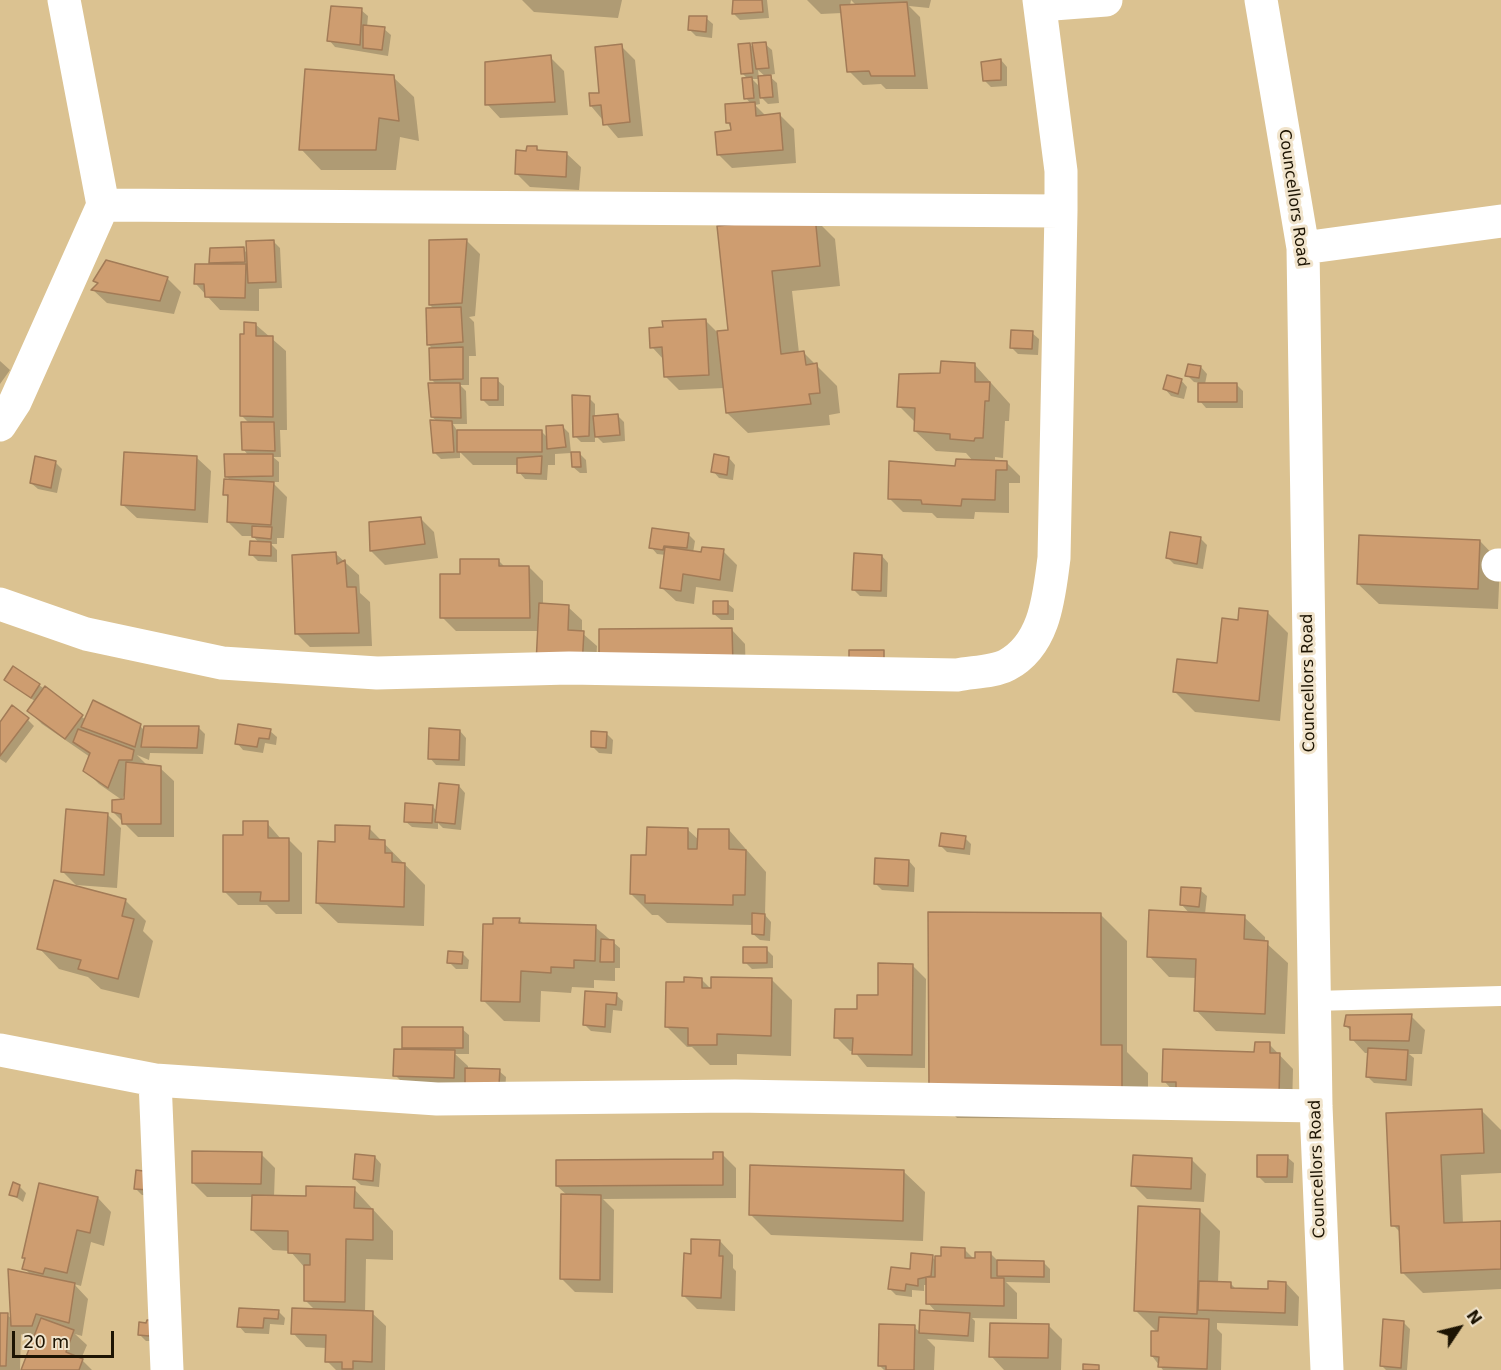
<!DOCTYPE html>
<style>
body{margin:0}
#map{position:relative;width:1501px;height:1370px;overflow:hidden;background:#dbc291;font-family:"DejaVu Sans",sans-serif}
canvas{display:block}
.north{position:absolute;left:1429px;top:1298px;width:60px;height:60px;-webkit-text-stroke:4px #f1e4cc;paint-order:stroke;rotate:55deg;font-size:16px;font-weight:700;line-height:24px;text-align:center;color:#1d1403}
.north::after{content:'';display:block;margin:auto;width:21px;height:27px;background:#1d1403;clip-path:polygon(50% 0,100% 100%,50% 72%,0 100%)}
.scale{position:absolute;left:12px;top:1331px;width:102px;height:27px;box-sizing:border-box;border:3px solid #1d1403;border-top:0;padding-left:8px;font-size:18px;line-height:21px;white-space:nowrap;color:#1d1403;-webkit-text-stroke:4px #f1e4cc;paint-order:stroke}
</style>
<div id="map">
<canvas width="1501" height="1370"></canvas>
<div class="north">N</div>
<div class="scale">20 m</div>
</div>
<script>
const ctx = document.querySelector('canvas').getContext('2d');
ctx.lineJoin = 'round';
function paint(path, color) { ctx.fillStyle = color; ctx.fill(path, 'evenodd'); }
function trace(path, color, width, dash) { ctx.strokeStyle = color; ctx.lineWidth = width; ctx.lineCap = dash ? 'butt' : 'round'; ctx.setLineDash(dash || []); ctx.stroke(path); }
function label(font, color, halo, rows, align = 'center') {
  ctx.font = font + ' "DejaVu Sans",sans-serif'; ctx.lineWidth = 6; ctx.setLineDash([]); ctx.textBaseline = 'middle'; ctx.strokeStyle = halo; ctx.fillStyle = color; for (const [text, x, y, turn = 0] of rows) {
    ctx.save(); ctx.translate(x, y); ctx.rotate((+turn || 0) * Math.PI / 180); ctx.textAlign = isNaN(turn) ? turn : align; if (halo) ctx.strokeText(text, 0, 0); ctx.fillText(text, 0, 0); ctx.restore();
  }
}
const shadow = new Path2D(`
 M522 0H628H622L618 18 534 12Z
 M735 0H767L769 18 740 20 733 13Z
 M807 0H851L850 6H857L851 0H931L929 8 909 6 920 17 928 89H886L881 84 863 85 849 71 842 13 821 14Z
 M361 10 368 16 367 27 384 29 391 35 388 56 335 47 329 40Z
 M706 18 713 24 712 38 696 36 690 30Z
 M750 44 755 50 765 44 772 50 775 74 768 75 777 83 779 103 768 104 759 95 760 104 755 105 766 116 780 115 794 129 796 163 732 168 718 154 732 132 728 122 751 104 746 98 748 79 742 73ZM758 70 766 77 759 78ZM752 79H759L760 87Z
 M621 46 635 60 643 136 618 138 591 106 601 94Z
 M550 57 564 71 568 115 500 118 487 104Z
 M1001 60 1007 67V86L991 87 984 80Z
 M393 77 414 97 419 141 400 137 396 170H321L301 149Z
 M536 147 541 152 567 154 581 167 579 190 530 187 516 173 527 152Z
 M814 218 835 239 840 286 792 291 799 353H804L837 386 840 413 829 415 830 425 748 433 727 413 724 388 679 390 665 376 664 360 652 347 706 321 718 333 730 331 718 228Z
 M466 240 480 254 475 316 469 317 474 322 476 356H469V385H460L466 391 467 424H453L458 432 541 431 548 438 562 426 569 433 571 453 555 454V465H548L547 480 525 479 519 472V465H473L460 452V458L441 459 434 452 438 422 432 417 437 385 431 379V347L428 344 435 310 430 305Z
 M273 241 280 248 282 288 259 289V311L220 310 196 284 214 266 211 263 243 249 248 254Z
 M167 278 181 292 174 314 107 303 93 290 99 284 95 280Z
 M255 324 286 351 287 430H280L281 457H273L279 462V482H272L287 497 284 538H277V544H271L277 550V562L258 561 251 554 259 543 253 536H242L228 522 229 499 225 494 231 481 226 476 249 456 244 450 249 423 242 416 246 336Z
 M1032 333 1039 339 1038 355 1018 354 1011 347Z
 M0 361 10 370 0 384Z
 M975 365 1010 404 1009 421H1005L1003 458 995 457V462L1007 463 1020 476V483H1009V513L975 512 974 519 937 518 932 513 903 512 889 498 890 463 957 468 973 461 966 453 936 451 915 431 916 423 899 406 942 374Z
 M1201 367 1207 374 1205 384H1236L1243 391V408H1206L1200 401V383L1194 382 1187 375Z
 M497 380 504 386V406H489L482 399Z
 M1181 380 1187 387 1184 399 1171 396 1165 389Z
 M589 398 595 404V417L617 415 624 422 625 441 603 443 595 435V442H581L575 436Z
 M579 453 586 460 587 473H580L573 467Z
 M197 458 211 471 208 523 137 518 123 505Z
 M729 458 735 465 733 480 719 478 713 471Z
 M55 462 62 469 57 493 38 489 31 483Z
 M420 518 434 532 438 558 385 565 371 551Z
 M688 534 695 541 693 553 723 551 737 565 733 592 696 587 694 604 676 601 662 588 666 555 657 554 651 547Z
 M1200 538 1207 545 1203 569 1174 564 1168 558Z
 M1480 541 1500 562 1498 609 1379 604 1358 584Z
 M336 554 359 575 360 593 370 602 372 646 310 647 296 633Z
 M882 556 888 563 887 597 860 596 854 590Z
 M498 560 505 567H529L543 581V605L568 607 582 620V633L597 646 595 680 539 631H456L442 617 461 576Z
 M727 603 734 609V620H721L714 614Z
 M1267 612 1288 633 1280 721 1195 712 1175 692 1219 665 1239 622Z
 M732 630 745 644 746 678 601 666Z
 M6 680 39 685 86 720 140 726 145 731 199 728 205 734 203 754 150 753 149 760 137 755 147 765 160 768 174 781V837H138L113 812 126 801V791L122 800 99 784 85 770 90 757 42 724 29 711 36 702Z
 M28 720 34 726 6 763 0 759V724Z
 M270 731 277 737 276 745 265 743 263 753 243 750 237 743Z
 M460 731 466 738 465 766 436 765 430 758Z
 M606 733 613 740 612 754 599 753 592 746Z
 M459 786 465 793 461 830 443 828 438 823V829L412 827 405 821 432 806 438 812Z
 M107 814 121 828 117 888 76 885 62 871Z
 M267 823 281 839H288L302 853V914H276L267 905H238L224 891 244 837Z
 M369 828 425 885 424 926 338 923 317 903 336 843Z
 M687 829 699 840 729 830 766 872 765 915 771 922 770 941 760 940 753 934V925L667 923 658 915H652L631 894 648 856Z
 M965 838 971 844 970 855 947 852 941 846Z
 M909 861 915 868 914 892 882 890 875 883Z
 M1200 890 1207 896 1205 914 1244 917 1265 937V942L1288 963 1285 1034 1216 1031 1196 1010 1197 978 1169 977 1149 956 1190 914 1182 905Z
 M125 900 146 921 143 931 153 941 139 998 101 989 88 977 59 969 39 948Z
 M1100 914 1127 941V1052L1148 1073V1119L957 1118 930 1091Z
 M519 920 524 924 595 927 620 948V968H615V981L594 980V988L572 987 571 993 541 991 540 1022 504 1021 483 1000Z
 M766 949 773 956V968L752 969 745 962Z
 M462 953 469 960 468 969H456L449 962Z
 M912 965 926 979 925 1068 867 1067 854 1051H850L836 1037 859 1011 880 997Z
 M701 979 712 990 771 979 792 1000 791 1056 737 1054V1065H710L692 1047H687L667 1027 685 984Z
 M587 993 616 995 623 1001 622 1011 613 1010 611 1033 591 1031 585 1025Z
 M1411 1016 1425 1030 1422 1054H1409L1414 1058 1412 1086 1374 1083 1368 1077 1369 1053H1365L1352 1039 1351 1031 1346 1026Z
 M462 1029 469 1035V1054H455L468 1066V1070L499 1071 506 1077 505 1091 409 1089 395 1075 408 1051 404 1047Z
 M1269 1044 1293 1069 1292 1109 1177 1095 1164 1081 1256 1054Z
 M1481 1110 1501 1130V1173L1461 1175 1463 1224 1501 1223V1289L1423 1293 1402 1272 1401 1233 1393 1225 1388 1114Z
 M261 1154 275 1168 274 1197 307 1198 354 1189 393 1231V1260L366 1259 365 1312 372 1313 386 1326 385 1370H336L327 1361V1348L306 1347 293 1333 315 1310 305 1300 306 1269 290 1251 273 1250 252 1230 253 1197H207L193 1183Z
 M722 1154 736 1168V1198L603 1199 614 1210 613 1293 575 1292 561 1278 568 1196 557 1186 715 1161Z
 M375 1157 381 1164 379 1187 361 1185 354 1179Z
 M1287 1157 1294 1163 1293 1183H1265L1258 1176Z
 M1192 1160 1206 1174 1204 1202 1147 1199 1133 1185Z
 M137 1172 155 1196 142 1195 135 1188Z
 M904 1172 925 1192 923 1241 771 1235 750 1214Z
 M19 1186 26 1193 23 1202 11 1194Z
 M98 1198 111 1212 104 1246 91 1242 81 1286 74 1284 88 1299 82 1336 75 1334 87 1345 81 1359 92 1370H23L35 1339H26L21 1334 20 1370H0V1315H7L12 1319 32 1276 24 1268 26 1260 23 1257Z
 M1199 1210 1220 1231 1218 1283H1230L1237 1290 1269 1291 1286 1283 1299 1297 1298 1326 1217 1323V1329L1222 1334 1221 1370H1163L1152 1356 1158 1333 1136 1311Z
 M720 1241 733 1255V1268L736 1271 735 1311 697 1309 684 1296 692 1255Z
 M965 1250 976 1261 991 1254 998 1261 1044 1263 1050 1269V1283L1006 1282 1017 1293V1319L972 1318 975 1321 974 1342 927 1339 935 1347 934 1370H884L879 1365 914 1327 921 1333 937 1313 928 1303V1285H924V1291L912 1290V1297L896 1295 890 1289 932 1257 936 1261Z
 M278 1311 285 1318 284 1325 270 1324 269 1334 245 1333 239 1326Z
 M1403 1322 1410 1329 1407 1370H1386L1382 1366Z
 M147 1325 155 1341H146L140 1335Z
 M1048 1325 1062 1339 1061 1370H1004L991 1356Z`);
const building = new Path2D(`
 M733 0H762L763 12 732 14Z
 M907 2 915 76H871L869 71 847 72 840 5Z
 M331 6 362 8 360 45 327 41Z
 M689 16H707L706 32 688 30Z
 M363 25 385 27 382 50 363 48Z
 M766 42 769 68 756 69 752 43Z
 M750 43 753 73 741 74 738 44Z
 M622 44 630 122 603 125 601 105 590 106 589 93H599L595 47Z
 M551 55 555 102 485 105V62Z
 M1001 59V80L983 81 981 62Z
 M305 69 394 75 399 121 379 118 376 150H299Z
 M771 75 773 97 760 98 758 76Z
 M752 77 754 98 744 99 742 78Z
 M755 102 756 116 780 113 783 150 717 155 715 132 731 130 730 123H726L725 104Z
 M527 146H537V150L567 152 566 177 515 174 516 150 526 151Z
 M815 216 820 266 772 271 781 354 804 351 806 365 817 363 820 393 809 394 811 404 726 413 717 331 728 330 717 226Z
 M467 239 462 303 429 305V240Z
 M274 240 276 282 248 283 246 241Z
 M244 247 245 262 209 263 210 248Z
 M106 260 168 277 160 301 91 290 98 283 93 281Z
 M195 264H246L245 298 205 297 204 284H194Z
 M461 307 463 342 427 345 426 308Z
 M706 319 709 375 664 377 662 347 650 348 649 328 663 327 662 321Z
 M244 322 256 323V336H273V417L240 416V334H244Z
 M1011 330 1033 331 1032 349 1010 348Z
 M463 347V379L430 380 429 348Z
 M941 361 975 363V382H990L989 401H985L983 438H975L974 441 950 439V434L914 431 915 408 897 407 899 374 940 373Z
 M1188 364 1201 366 1199 378 1185 376Z
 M1167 375 1182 379 1178 394 1163 389Z
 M481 378H498V400H481Z
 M428 383H460L461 418 431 417Z
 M1198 383H1237V402H1198Z
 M572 395 590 396 589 436 573 437Z
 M618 414 620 435 595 437 593 416Z
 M430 420 452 421 454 452 433 453Z
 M241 422H274L275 451 242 450Z
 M563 425 566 447 547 449 546 426Z
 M457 430H542V452H457Z
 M124 452 197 456 195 510 121 505Z
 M571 452H580L581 467H572Z
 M224 454H273V476L225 477Z
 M714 454 729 457 727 475 711 472Z
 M35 456 56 461 51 488 30 483Z
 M542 456 541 474 517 473V458Z
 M956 459 1007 461V470H996L995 500 962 499 961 506 922 504 921 500 888 499 889 461 955 466Z
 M224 479 274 482 271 525 227 522 228 495H223Z
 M421 517 425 544 370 551 369 522Z
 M252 526 272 527 271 539 252 537Z
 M652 528 689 533 687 548 664 546 663 550 649 548Z
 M1170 532 1201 537 1197 564 1166 558Z
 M1359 535 1480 540 1478 589 1357 584Z
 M250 541 271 542V556L249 555Z
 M665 547 701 552 702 547 724 549 720 580 683 574 681 591 660 588Z
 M336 552 337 564 345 560 347 587H356L359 633 295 634 292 555Z
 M854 553 882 555 881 591 852 590Z
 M460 559H499V566H529L530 618H440V574H460Z
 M713 601H728V614H713Z
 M539 603 569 605 568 630 584 631 582 667 536 664Z
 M1239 608 1268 611 1259 701 1173 692 1177 659 1217 663 1222 618 1238 620Z
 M732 628 733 665 599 666V629Z
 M849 650H884V668H849Z
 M13 666 40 684 31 698 4 680Z
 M45 686 83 715 65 739 27 711Z
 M93 700 141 724 135 747 81 727Z
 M12 705 29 718 0 756V722Z
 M238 724 271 729 269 739 259 738 257 747 235 744Z
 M144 726H199L197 748 141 747Z
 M429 728 460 730 459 760 428 759Z
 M78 729 134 750 132 760H119L108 788 83 771 90 753 73 742Z
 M591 731 607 732 606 748 591 747Z
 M126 762 161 766V824H122L121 814 112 812V800L124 799Z
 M439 783 459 785 455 824 435 822Z
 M405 803 433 805 432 823 404 822Z
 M66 809 108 813 104 875 61 872Z
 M243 821H268V838H289V901H260L261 892H223V835H243Z
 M335 825 370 826 369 839 385 840V853H392V862L405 863 404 907 316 903 318 841 335 842Z
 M647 827 688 828V849H697L698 829H729V849L746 850 745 895H733V905L645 903V895L630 894 631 855H646Z
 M941 833 966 836 964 849 939 846Z
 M875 858 909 860 908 886 874 884Z
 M54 880 126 899 122 916 134 919 118 979 78 969 81 960 37 949Z
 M1181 887 1201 888 1199 907 1180 905Z
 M1149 910 1245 915 1244 939 1268 941 1265 1014 1194 1011 1196 959 1147 957Z
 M928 912 1101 913V1045H1122V1093L929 1092Z
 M752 913 765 914 764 935 752 934Z
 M493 918H520L519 923 596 925 595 961 574 960V968L551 967V973L521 971 520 1002 481 1001 483 924H493Z
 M601 939 614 940V962H600Z
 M743 947H767V963H743Z
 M448 951 463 952 462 964 447 963Z
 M878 963 913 964 912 1055 852 1054 853 1038H834L835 1009H857V995H878Z
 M684 977 702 978V988H711V977L772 978 771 1036 717 1034V1045H688V1028L665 1027 666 982H684Z
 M585 991 617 993 616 1005 606 1004 605 1027 583 1025Z
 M1412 1014 1409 1041 1350 1040V1027L1344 1026 1346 1015Z
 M402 1027H463V1048H402Z
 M1255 1042H1270V1053H1280L1279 1096 1176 1093V1082H1162L1163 1049 1254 1052Z
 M1368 1048 1408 1050 1406 1080 1366 1077Z
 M394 1049 455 1050 454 1078 393 1076Z
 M465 1068 500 1069 499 1085H465Z
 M1482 1109 1484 1153 1441 1155 1444 1223 1501 1221V1269L1401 1273 1399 1226H1391L1386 1113Z
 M192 1151 262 1152 261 1184 192 1183Z
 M713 1152H723V1185L556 1186V1160L713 1159Z
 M355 1154 375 1156 373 1181 353 1179Z
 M1133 1155 1192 1158 1191 1189 1131 1186Z
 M1257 1155H1288L1287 1177H1257Z
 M750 1165 904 1170 903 1221 749 1215Z
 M136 1170 151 1172 149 1190 134 1189Z
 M13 1182 20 1185 17 1197 9 1195Z
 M39 1183 98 1197 90 1233 77 1230 67 1273 45 1268 43 1274 22 1269 25 1258H22Z
 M306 1186 355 1187 354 1208 373 1209V1240L346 1239 345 1302 304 1301V1265H310V1254L288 1253V1231L251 1230 252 1195 306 1196Z
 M561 1194 601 1195 600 1280 560 1279Z
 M1138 1206 1200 1209 1197 1314 1134 1311Z
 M691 1239 720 1240 719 1256H723L721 1298 682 1296 684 1253 691 1254Z
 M941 1247 965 1248V1258H975V1252H991V1278H1004V1306L926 1304V1277H935V1256H941Z
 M911 1253 933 1255 931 1276 918 1279V1286L906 1284 905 1291 888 1289 891 1267 910 1269Z
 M997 1260 1044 1261V1277L997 1276Z
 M8 1269 75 1283 69 1323 36 1314 32 1326H11Z
 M1199 1281 1231 1282V1288L1268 1289V1281L1286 1282 1285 1313 1198 1310Z
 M239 1308 279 1310 278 1319 264 1318 263 1328 237 1327Z
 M292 1308 373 1311 372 1362 353 1361V1369H342V1362H325L326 1335 291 1334Z
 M920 1310 970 1313 968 1336 919 1333Z
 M0 1313H8L6 1366H0Z
 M1159 1317 1209 1319 1207 1369 1158 1367 1159 1357 1151 1356V1331H1158Z
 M41 1318 74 1330 66 1352 83 1359 79 1370H21Z
 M1383 1319 1404 1321 1401 1368 1380 1366Z
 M147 1320H159L149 1336 138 1335 139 1322 146 1323Z
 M990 1323 1049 1324 1048 1358 989 1357Z
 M879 1324 915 1325 914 1370H886V1366H878Z
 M1083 1364 1099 1365V1370H1083Z`);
const service = new Path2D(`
 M1314 1001 1501 996`);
const minor = new Path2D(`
 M64 0 103 205
 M1261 0 1303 248 1316 1106 1327 1370
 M1040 5 1106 0
 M1303 248 1501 221
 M0 425 15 402 103 205 1061 211V171L1039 0
 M1498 565H1501
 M0 604 86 634 222 663 377 673 569 668 957 675C972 672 994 672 1007 665 1046 644 1049 595 1054 558L1061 211
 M0 1050 155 1080 437 1099 735 1096 1316 1106
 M155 1080 167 1370`);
const streetNames = [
 ["Councellors Road",1293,198,82],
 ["Councellors Road",1309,683,-91],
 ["Councellors Road",1318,1169,-92]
];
paint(shadow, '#0003');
paint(building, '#ce9d70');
trace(building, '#a27b57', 1.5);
trace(service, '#fff', 20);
trace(minor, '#fff', 33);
label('16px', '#1d1403', '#f1e4cc', streetNames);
</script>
